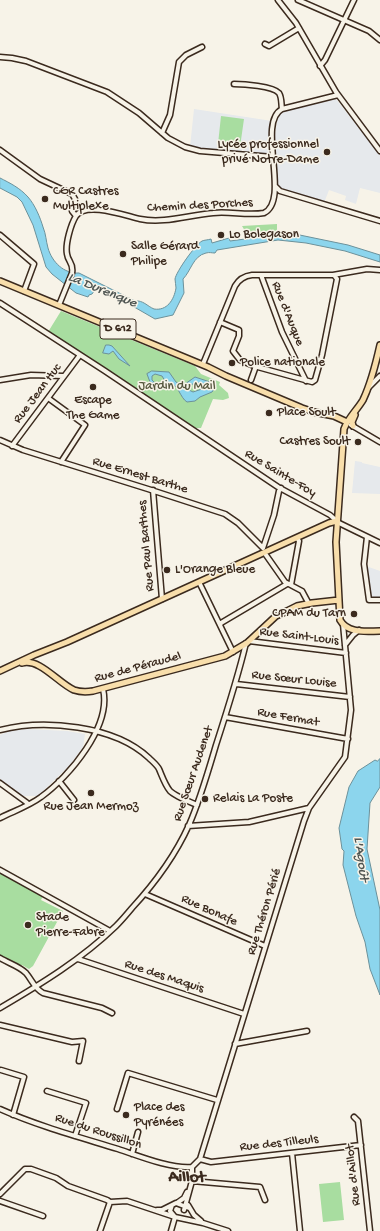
<!DOCTYPE html>
<meta charset="utf-8">
<style>
body{margin:0}
canvas{display:block;background:#f7f3e8}
</style>
<canvas width="380" height="1231"></canvas>
<script>
const ctx = document.querySelector('canvas').getContext('2d');
ctx.lineJoin = 'round';
function paint(path, color) { ctx.fillStyle = color; ctx.fill(path, 'evenodd'); }
function trace(path, color, width, dash) { ctx.strokeStyle = color; ctx.lineWidth = width; ctx.lineCap = dash ? 'butt' : 'round'; ctx.setLineDash(dash || []); ctx.stroke(path); }
function label(font, color, halo, rows, align = 'center') {
  ctx.font = font + ' "Gochi Hand",sans-serif'; ctx.lineWidth = 3; ctx.setLineDash([]); ctx.textBaseline = 'middle'; ctx.strokeStyle = halo; ctx.fillStyle = color; for (const [text, x, y, turn = 0] of rows) {
    ctx.save(); ctx.translate(x, y); ctx.rotate((+turn || 0) * Math.PI / 180); ctx.textAlign = isNaN(turn) ? turn : align; if (halo) ctx.strokeText(text, 0, 0); ctx.fillText(text, 0, 0); ctx.restore();
  }
}
const built = new Path2D(`
 M336 99 380 155V193L360 188 356 204 345 200 346 196 329 190 324 203 280 190 278 187 275 135 278 116 282 112Z
 M194 109 272 121 270 135 271 153 269 154 247 153 246 151 242 150 241 152 190 147Z
 M355 461 362 462V463L380 467V494L352 493Z
 M366 566 380 571V598H371Z
 M28 729 67 731 85 734 83 747 69 766 38 796H23L0 779V735L9 731Z`);
const green = new Path2D(`
 M221 116 244 119 240 147 218 144Z
 M277 224V233L248 236 242 226Z
 M61 311 195 366 201 374 220 382 219 385 228 393 229 398 223 400 213 399 201 428H194L48 332Z
 M0 873 43 896 41 900 63 911 33 966 29 969 22 965 19 966 0 957Z
 M340 1182 344 1220 323 1222 319 1184Z`);
const water = new Path2D(`
 M0 178C10 183 20 188 28 197 35 205 40 217 43 227 46 234 46 241 48 248 52 262 64 274 79 273L135 301C143 300 147 306 154 309 167 311 174 300 176 288 176 285 175 282 175 279 176 272 195 245 202 241 204 240 208 240 211 239L212 243 229 238 230 241 290 233 348 245 380 255V262L345 251 306 243 278 240 217 250 215 253C211 253 210 252 206 253 193 256 191 271 183 279L184 293 173 315 155 319 103 289 95 290 92 294 89 295 88 297 76 293 52 274 46 267 33 225 22 202 17 197 0 188Z
 M106 345H109L112 346 130 366 119 359 113 351 109 354 103 353Z
 M152 371 169 372 176 382 181 385 185 384 195 377 213 383 215 388 212 392 200 397 195 401 187 402C180 398 178 383 169 383 167 383 163 385 160 385L165 381 162 376 155 374 152 376V380L156 384 150 382 147 374ZM198 383 205 384V388L193 392 189 390 188 388 190 385Z
 M380 759V787L370 803 367 849 380 910V995L370 969 365 942 356 916 343 865 344 851 342 849 339 828 349 787 358 771 375 760 377 761Z`);
const minor = new Path2D(`
 M278 0 296 23 336 92 380 151
 M298 0 369 31 380 40
 M265 44 269 46 299 28
 M0 57 12 58 26 61 107 92 139 113 168 138 185 147 200 151 273 157
 M320 66 325 60 354 0
 M234 84C243 84 273 86 279 93 282 98 281 103 282 109
 M162 133 170 115 179 62 186 55 202 47
 M0 150 40 179 72 194 75 199 72 211 76 216
 M275 186 280 191 380 221
 M0 235 34 264 24 291
 M261 275 282 332 306 381
 M0 303 105 371 278 487 330 515 339 523 380 543
 M59 305 72 273C74 263 68 262 67 254 65 244 71 224 76 216 86 201 126 216 140 219 164 224 189 215 213 213 230 211 247 216 264 213 291 200 256 123 282 109L338 95
 M220 322 239 330V336L233 351 240 360 254 366 312 382 315 380 322 355 337 279 334 275
 M203 364 235 286C239 279 244 276 252 275H333L367 269 380 270
 M0 380 31 375 63 376
 M251 380 256 366
 M369 387 380 376
 M48 398 85 425 61 462
 M351 425 380 442
 M0 440 23 450 148 489 225 514 238 523 263 548
 M12 446 80 355
 M153 490 162 599
 M367 537 364 564 369 600H380
 M263 548 274 515 279 491 281 488
 M266 555 285 582 302 591 309 604
 M200 582V584L233 652
 M291 585 299 541 297 538
 M220 625 221 623 287 584
 M249 641 346 653
 M345 645 353 635 359 630
 M236 684 350 697
 M225 717 348 739
 M0 730C44 719 114 725 149 758 152 761 157 765 159 769 162 776 165 785 170 791 175 796 190 802 197 805
 M59 781 74 800
 M0 783 26 802 28 804
 M0 818C14 811 29 806 41 797 69 777 112 726 103 689
 M188 826 249 822 309 808
 M0 870 110 931
 M145 894 265 946
 M0 958C8 963 19 966 26 973 32 980 34 988 43 993L102 1008 112 1013
 M78 959 244 1014
 M0 1008C41 984 82 959 116 926 122 920 127 914 132 908 155 883 175 856 189 825 200 800 208 772 216 745 227 711 238 677 246 643
 M0 1025 72 1042 83 1041 79 1061
 M235 1044 307 1031
 M1 1070 24 1077 13 1115
 M47 1091 86 1103 75 1136
 M0 1109C38 1126 79 1137 118 1149 139 1156 171 1169 192 1167
 M117 1109 128 1073 217 1100
 M354 1117 358 1121 370 1231
 M292 1153 300 1231
 M132 1154 138 1132
 M200 1159 211 1162 361 1145
 M192 1181 260 1187 265 1200
 M0 1194 25 1169H31L56 1178 68 1186 107 1200 110 1202 127 1201 175 1217 171 1231
 M0 1201 43 1216
 M177 1203 184 1198 187 1192
 M172 1205 170 1211 175 1217 203 1223 228 1231
 M188 1205 194 1215 201 1221
 M157 1210H162L176 1203 189 1208
 M184 1210 192 1181V1167L200 1159 304 821 309 808 345 757 351 710 343 624
 M100 1231 110 1202`);
const major = new Path2D(`
 M0 281 208 367 226 376 302 408 314 412 334 416 347 422
 M380 345C376 363 371 383 363 400 357 410 348 418 344 429L336 542 340 620C348 634 366 631 380 631
 M353 426 352 422 355 415
 M22 663C40 658 58 683 74 690 80 692 87 692 93 691L225 656 247 643 276 616 287 611 297 606 312 603 339 600
 M0 671 34 655 67 642 329 523 337 521`);
const markers = [
 [327,152,4,"#3b2a1e"],
 [45,199,4,"#3b2a1e"],
 [221,235,4,"#3b2a1e"],
 [123,254,4,"#3b2a1e"],
 [232,363,4,"#3b2a1e"],
 [93,387,4,"#3b2a1e"],
 [269,413,4,"#3b2a1e"],
 [358,442,4,"#3b2a1e"],
 [167,570,4,"#3b2a1e"],
 [354,614,4,"#3b2a1e"],
 [91,793,4,"#3b2a1e"],
 [205,799,4,"#3b2a1e"],
 [28,925,4,"#3b2a1e"],
 [126,1115,4,"#3b2a1e"]
];
const shields = [
 [118,329,36]
];
const shieldNames = [
 ["D 612",118,329]
];
const poiNames = [
 ["Lycée professionnel",319,145,"right"],
 ["privé Notre-Dame",319,160,"right"],
 ["CGR Castres",53,192],
 ["Multiplexe",53,207],
 ["Lo Bolegason",229,235],
 ["Salle Gérard",131,247],
 ["Philipe",131,262],
 ["Police nationale",240,363],
 ["Escape",93,401,"center"],
 ["The Game",93,416,"center"],
 ["Place Soult",277,413],
 ["Castres Soult",350,442,"right"],
 ["L'Orange Bleue",175,570],
 ["CPAM du Tarn",346,614,"right"],
 ["Relais La Poste",213,799],
 ["Rue Jean Mermoz",91,807,"center"],
 ["Stade",36,918],
 ["Pierre-Fabre",36,933],
 ["Place des",134,1108],
 ["Pyrénées",134,1123]
];
const streetNames = [
 ["Chemin des Porches",200,206,-3],
 ["Rue d'Auque",287,314,68],
 ["Rue Jean Huc",38,394,-53],
 ["Rue Sainte-Foy",280,474,31],
 ["Rue Ernest Barthe",140,476,17],
 ["Rue Paul Barthes",147,546,-95],
 ["Rue Saint-Louis",299,637,7],
 ["Rue de Péraudel",138,668,-15],
 ["Rue Sœur Louise",294,680,6],
 ["Rue Fermat",288,718,10],
 ["Rue Sœur Audenet",194,774,-71],
 ["Rue Bonafe",209,911,24],
 ["Rue Théron Périé",265,912,-73],
 ["Rue des Maquis",164,977,18],
 ["Rue du Roussillon",98,1132,18],
 ["Rue des Tilleuls",279,1144,-6],
 ["Rue d'Aillot",354,1175,-96]
];
const parkNames = [
 ["Jardin du Mail",177,387]
];
const waterNames = [
 ["La Durenque",102,291,22],
 ["L'Agoût",360,859,82]
];
const districtNames = [
 ["Aillot",187,1178]
];
paint(built, '#e6e9ec');
paint(green, '#a8dda0');
paint(water, '#8cd5ed');
trace(water, '#6c919a', 1);
trace(minor, '#3b2a1e', 7);
trace(major, '#3b2a1e', 8);
trace(minor, '#f7f3e8', 4);
trace(major, '#f8deab', 5);
for (const [x, y, r, color] of markers) { const dot = new Path2D(); dot.arc(x, y, r, 0, 2 * Math.PI); ctx.fillStyle = color; ctx.fill(dot); trace(dot, '#f7f3e8', 1.5); }
for (const [x, y, w] of shields) { const box = new Path2D(); box.roundRect(x - w / 2, y - 10, w, 20, 3); ctx.fillStyle = '#f7f3e8'; ctx.fill(box); trace(box, '#3b2a1e', 1); }
label('bold 12px', '#3b2a1e', null, shieldNames);
label('13px', '#3b2a1e', '#f7f3e8', poiNames, 'left');
label('13px', '#3b2a1e', '#f7f3e8', streetNames);
label('13px', '#56573e', '#f7f3e8', parkNames);
label('italic 14px', '#4f5552', '#f7f3e8', waterNames);
label('bold 17px', '#3b2a1e', '#f7f3e8', districtNames);
</script>
